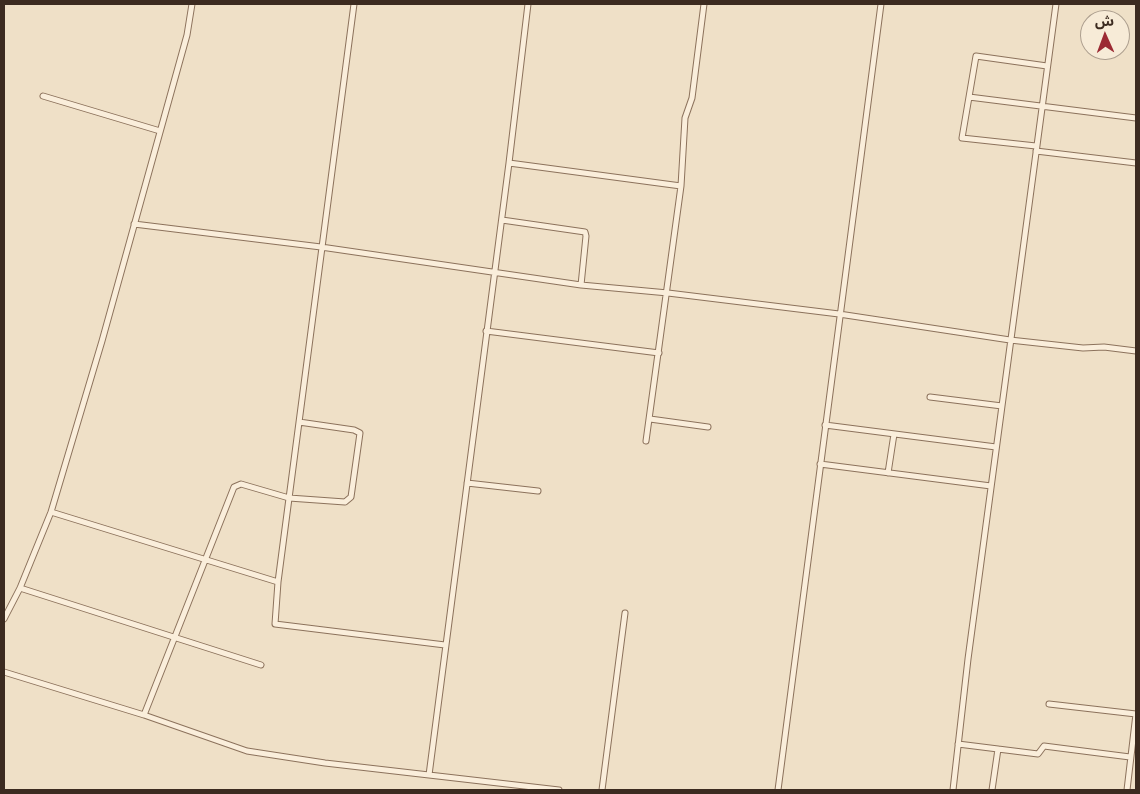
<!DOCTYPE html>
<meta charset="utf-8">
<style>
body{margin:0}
#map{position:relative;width:1140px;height:794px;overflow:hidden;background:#efe0c7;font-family:"Noto Serif","Noto Sans Arabic",serif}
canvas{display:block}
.frame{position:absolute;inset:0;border:5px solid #3c2b20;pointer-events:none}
.north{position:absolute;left:1080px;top:10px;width:50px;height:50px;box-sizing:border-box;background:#f7ebd7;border:1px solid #ac9e8e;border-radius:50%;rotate:358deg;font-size:14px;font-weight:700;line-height:20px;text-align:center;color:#3c2b20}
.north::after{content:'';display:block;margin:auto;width:18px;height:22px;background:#9c2a33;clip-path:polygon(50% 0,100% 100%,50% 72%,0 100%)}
</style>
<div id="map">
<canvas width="1140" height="794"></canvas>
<div class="frame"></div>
<div class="north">ش</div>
</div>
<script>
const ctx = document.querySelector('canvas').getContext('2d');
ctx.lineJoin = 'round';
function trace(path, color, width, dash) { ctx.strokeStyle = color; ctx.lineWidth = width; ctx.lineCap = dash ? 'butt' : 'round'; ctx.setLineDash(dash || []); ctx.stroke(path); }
const street = new Path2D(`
 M43 96 160 131
 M969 97 1136 118
 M1036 146 962 138 976 56 1047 66
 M1036 151 1136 163
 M509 163 681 186
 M502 220 585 232 586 236 581 285
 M134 224 321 247 581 285 668 293 839 314 1010 340 1083 348 1104 347 1136 351
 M486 331 659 353
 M930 397 1002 406
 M650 419 708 427
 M825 425 996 447
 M646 441 681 186 685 118 692 98 704 4
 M820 464 991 486
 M888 473 894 434
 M467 483 538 491
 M51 512 278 582 354 4
 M278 582 275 624 445 645
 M20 588 261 665
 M4 619 20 588 51 512 102 341 187 35 192 4
 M4 672 144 715 247 751 325 763 559 790
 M1049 704 1136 714
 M144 715 234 487 241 484 289 498 345 502 351 497 360 433 354 430 299 422
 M958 744 1038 754 1044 746 1130 757
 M429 775 509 163 528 4
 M602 790 625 613
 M778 790 881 4
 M953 790 968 659 1056 4
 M992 790 998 749
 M1127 790 1136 714`);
trace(street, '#8c725c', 7);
trace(street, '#faeedb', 5);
</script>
